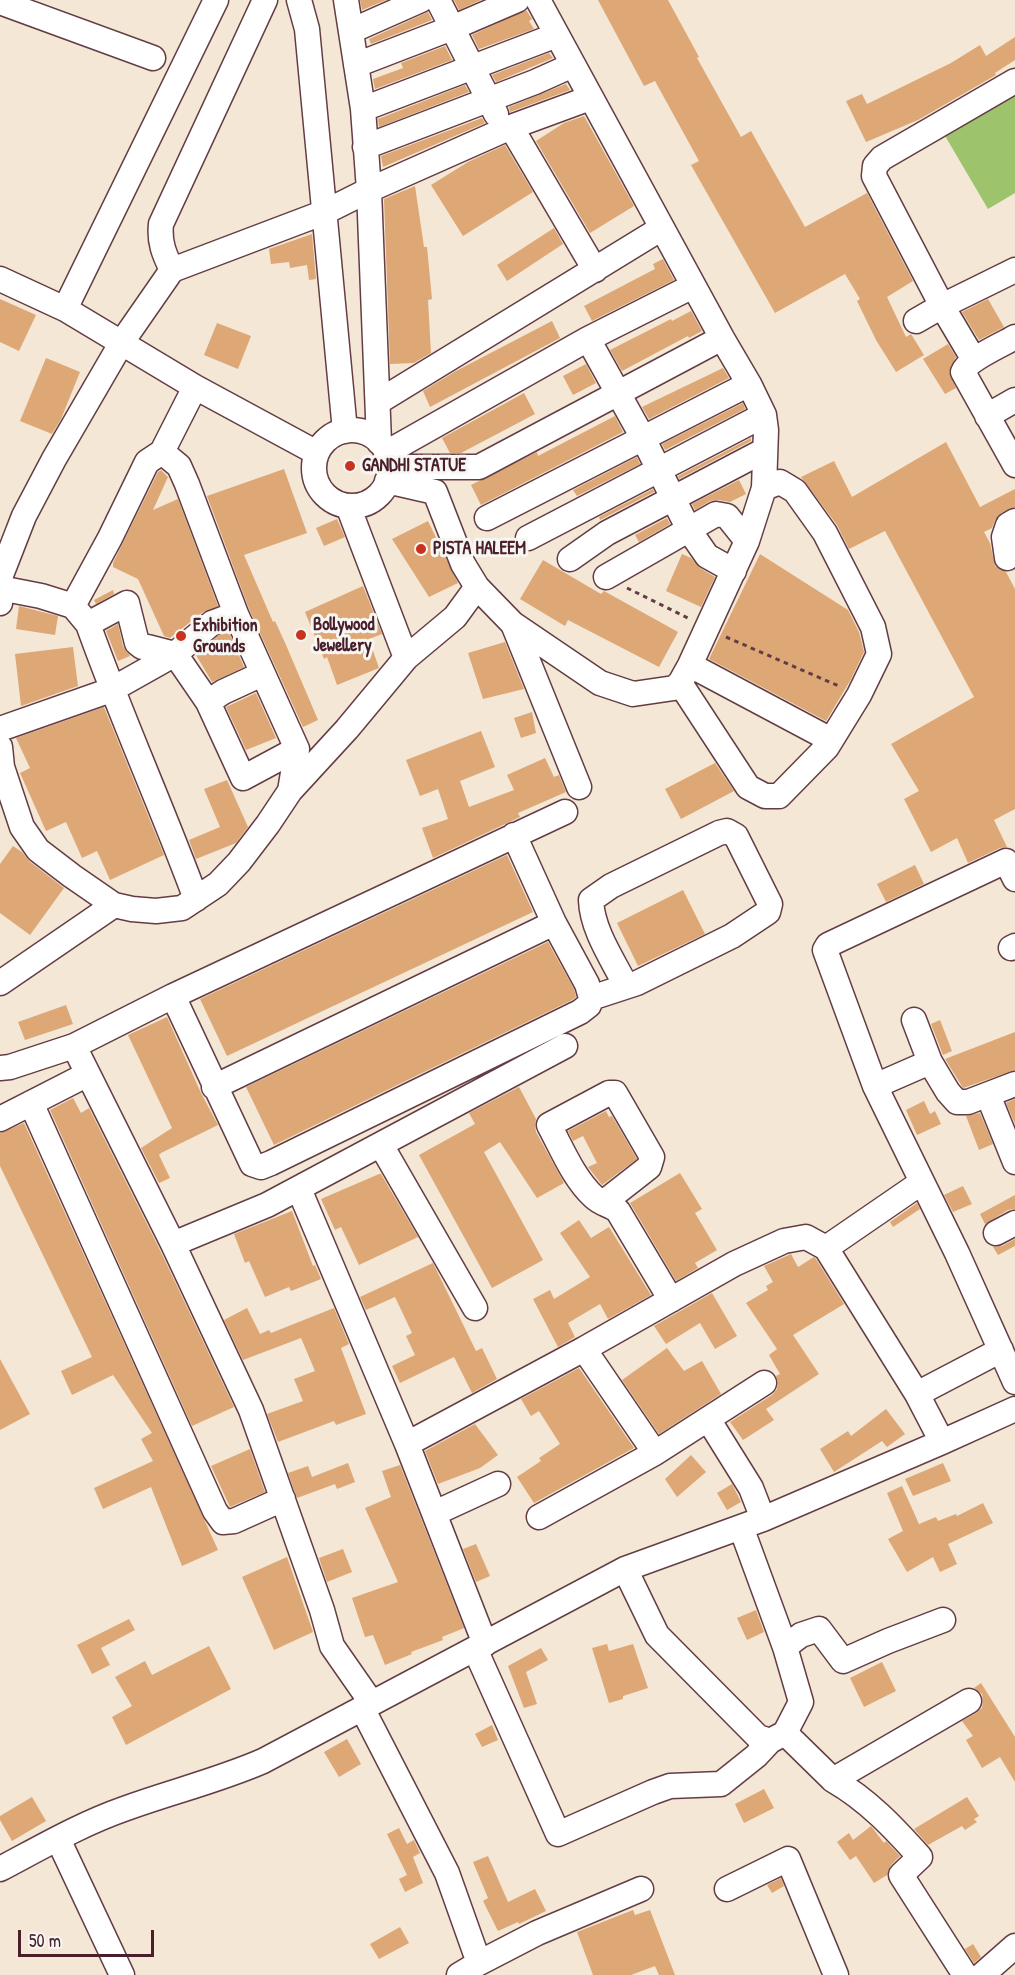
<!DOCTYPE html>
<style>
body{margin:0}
#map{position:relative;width:1015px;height:1975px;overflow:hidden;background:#f4e7d5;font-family:"Patrick Hand",sans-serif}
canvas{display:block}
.scale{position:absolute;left:18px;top:1930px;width:136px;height:27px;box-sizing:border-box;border:3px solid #4a1f2b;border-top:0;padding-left:8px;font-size:18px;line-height:21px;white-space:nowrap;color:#4a1f2b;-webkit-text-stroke:4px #f6f6f2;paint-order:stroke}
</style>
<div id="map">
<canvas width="1015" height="1975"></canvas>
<div class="scale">50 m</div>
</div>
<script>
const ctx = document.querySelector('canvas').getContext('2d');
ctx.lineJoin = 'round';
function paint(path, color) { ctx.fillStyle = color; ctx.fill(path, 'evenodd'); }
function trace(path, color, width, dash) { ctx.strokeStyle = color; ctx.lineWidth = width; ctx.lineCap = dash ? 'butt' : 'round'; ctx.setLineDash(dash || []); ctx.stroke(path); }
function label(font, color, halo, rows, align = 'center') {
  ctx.font = font + ' "Patrick Hand",sans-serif'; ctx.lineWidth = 6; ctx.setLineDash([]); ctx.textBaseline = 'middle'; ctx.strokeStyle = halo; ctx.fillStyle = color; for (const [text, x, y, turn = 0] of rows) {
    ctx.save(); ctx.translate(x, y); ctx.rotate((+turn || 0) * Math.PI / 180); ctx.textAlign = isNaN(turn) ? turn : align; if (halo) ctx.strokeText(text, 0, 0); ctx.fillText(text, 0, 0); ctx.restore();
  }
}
const green = new Path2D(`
 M1015 92V193L988 209 941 129Z`);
const building = new Path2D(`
 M360 0H386L362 10Z
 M454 0H481L459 10Z
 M598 0H668L699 57 697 58 741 137 751 131 805 227 867 193 913 281 887 297 906 337 911 334 924 355 896 372 876 340 857 301 860 299 845 274 775 313 691 165 699 161 655 81 644 86Z
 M526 10 532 19 529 21 534 29 479 49 472 35Z
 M428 12 432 20 371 44 369 39Z
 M1015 37V60L995 73 996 75 918 120 866 142 846 101 862 94 867 104 951 63 980 45 986 56Z
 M445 46 452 60 375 89 373 79 403 68 401 63Z
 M549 53 553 58 496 82 492 75Z
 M566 84 570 90 510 112 509 107Z
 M465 85 469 92 379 127 378 119Z
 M584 116 634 206 590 233 536 141 564 123Z
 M482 118 485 123 383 167 381 156Z
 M505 145 533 192 463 236 431 185 468 162Z
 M415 186 424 247H427L432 299 428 300 431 353 414 363 390 364 384 199Z
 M554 228 563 244 507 281 497 265Z
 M312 234 316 279 309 280 307 265 290 268 289 262 271 264 269 249Z
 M663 259 674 280 592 321 584 306 655 269 653 264Z
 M0 299 36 315 19 351 0 342Z
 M988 299 1004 327 979 340 962 312Z
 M691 311 702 331 689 338 688 336 622 371 610 350 671 319 672 321Z
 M552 321 560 338 430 407 423 391 456 371Z
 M217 323 251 336 238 369 204 355Z
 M948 344 956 357 949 372 956 388 945 394 923 359Z
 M46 358 80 372 61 419 52 434 20 421Z
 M586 364 596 383 573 395 563 376Z
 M723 368 729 378 649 419 642 407Z
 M524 393 535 414 461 453H450L442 438Z
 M743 403 745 409 665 450 662 444Z
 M615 416 623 432 481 505 471 485 537 452 538 456Z
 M751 438V441L679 479 678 476Z
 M946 442 980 507 1015 489V507L1001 513 995 520 992 528 984 532 990 543 995 566 1006 572 1015 589V809L994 820 1007 847 1000 848 968 863 957 838 931 852 904 799 919 791 891 744 974 697 885 531 849 549 837 525 801 477 834 461 852 497Z
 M637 457 640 464 577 496 573 490Z
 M284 469 307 533 244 555 273 622 275 621 286 645 318 720 303 727 249 609 207 496Z
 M161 470 168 477 153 510 178 499 218 606 203 612 170 638 164 636 138 579 113 567V563L158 472Z
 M739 480 746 494 730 502 719 500 710 501 695 510 692 504Z
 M653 489 654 492 600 520 599 517Z
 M667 518 670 524 639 542 635 535Z
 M337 519 345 537 324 546 316 528Z
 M428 521 458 583 429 597 392 539Z
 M682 554 691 558 700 568 715 577 701 607 666 591Z
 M760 554 848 610 859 632 864 652 850 681 826 721 709 659Z
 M543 560 601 594 604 591 678 632 659 667 568 620 565 626 520 599Z
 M363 586 382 634 369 639 379 668 337 685 327 657 324 659 305 612Z
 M113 590 114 594 96 604 94 600Z
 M19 606 58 616 55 635 16 629Z
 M118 624 123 646 130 656 118 661 106 631Z
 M229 632 244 667 212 682 196 655 219 635Z
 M505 642 524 689 483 699 468 653Z
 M73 647 78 686 21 706 15 654Z
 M256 693 276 738 246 750 226 707Z
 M104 707 164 855 110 880 97 851 82 858 66 822 46 831 20 773 30 768 16 738Z
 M532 712 536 733 521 738 514 718Z
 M481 731 495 767 460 781 469 807 514 790 507 775 545 758 554 777 559 775 566 792 518 813 520 817 433 858 422 828 448 819 438 789 420 796 406 760Z
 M715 763 734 791 681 819 665 789Z
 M227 780 248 827 236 843 196 859 189 840 220 827 204 789Z
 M13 846 22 852 29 861 64 888 30 935 0 913V864Z
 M507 855 533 912 227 1056 200 999Z
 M915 865 924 884 886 902 877 884Z
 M683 890 705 934 638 966 617 923Z
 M548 942 574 989 576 997 572 1000 274 1145 246 1087Z
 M66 1005 73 1024 25 1040 18 1022Z
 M167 1017 201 1093 218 1125 161 1153 159 1155 170 1178 159 1183 141 1148 172 1128 128 1035Z
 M940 1020 952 1051 943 1055 931 1024Z
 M1015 1032V1070L963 1088 945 1059Z
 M519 1087 536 1119 535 1125 536 1132 564 1183 537 1198 500 1142 484 1152 543 1260 492 1288 419 1155 475 1124 469 1113Z
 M73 1098 81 1113 89 1108 160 1250 234 1407 192 1426 50 1110Z
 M1015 1099V1124L1006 1103Z
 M924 1101 930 1114 935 1111 941 1124 917 1135 906 1110Z
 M606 1111 609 1117 612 1116 637 1159 602 1185 588 1167 597 1163 583 1136 573 1141 568 1131Z
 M980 1113 993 1144 979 1150 966 1116Z
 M24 1123 218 1550 182 1566 151 1487 103 1509 94 1488 153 1461 141 1439 152 1433 113 1375 72 1395 61 1371 92 1357 0 1166V1133Z
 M680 1173 702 1209 695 1213 717 1250 695 1263 698 1268 676 1281 630 1203Z
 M379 1174H381L418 1237 359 1265 341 1227 335 1230 321 1199Z
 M963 1186 972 1204 953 1212 944 1195Z
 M1015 1195V1209L1008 1210 985 1224 980 1214Z
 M917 1203 920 1209 893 1227 890 1222Z
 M292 1211 313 1266 315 1265 321 1279 291 1291 289 1287 265 1297 249 1261 245 1263 234 1234Z
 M579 1220 591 1238 609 1227 651 1295 608 1319 600 1304 568 1323 575 1337 558 1347 533 1299 550 1290 554 1299 590 1277 560 1233Z
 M1015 1239V1246L998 1255 993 1247 1002 1246Z
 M791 1254 798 1267 814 1257 816 1259 844 1304 793 1335 819 1374 766 1409 774 1420 743 1440 730 1422 772 1395 777 1389 778 1383 776 1376 780 1374 769 1355 777 1349 746 1303 768 1290 766 1286 773 1282 764 1266Z
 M433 1263 476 1351 482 1348 497 1379 472 1393 454 1357 400 1383 392 1366 415 1355 406 1336 412 1333 395 1297 366 1310 360 1297Z
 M712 1293 737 1336 715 1349 700 1323 666 1344 654 1326Z
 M247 1308 260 1334 269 1330 271 1333 334 1308 349 1344 341 1348 366 1414 336 1425 334 1421 278 1442 267 1414 303 1401 294 1379 315 1371 301 1338 243 1360 224 1320Z
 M667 1348 684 1371 702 1361 721 1394 659 1434 622 1380Z
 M0 1359 30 1414 0 1430Z
 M579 1368 634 1448 534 1503 517 1477 541 1461 539 1458 560 1444 539 1411 531 1416 521 1399Z
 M886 1409 905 1434 887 1447 882 1441 834 1472 820 1449 848 1431 851 1436Z
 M475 1424 498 1455 480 1468 438 1484 425 1451Z
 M250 1449 265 1492 230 1507 211 1466Z
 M691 1455 706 1472 677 1497 665 1479Z
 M348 1463 355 1482 337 1489 335 1484 297 1498 288 1473 308 1466 312 1477Z
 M943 1463 951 1481 913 1496 905 1479Z
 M400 1465 464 1628 442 1637 443 1640 411 1652 412 1654 385 1665 373 1635 365 1637 352 1598 398 1582 365 1508 391 1497 382 1471Z
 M732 1484 741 1502 727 1510 717 1493Z
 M902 1486 919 1524 936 1517 938 1521 956 1514 957 1516 983 1503 993 1523 948 1544 957 1564 940 1572 933 1557 907 1572 888 1539 903 1531 887 1493Z
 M476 1544 490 1576 476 1582 463 1549Z
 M343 1549 352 1572 327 1582 319 1558Z
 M287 1557 313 1632 274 1650 242 1577Z
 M756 1610 764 1632 747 1640 737 1618Z
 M129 1619 135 1630 101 1648 110 1665 92 1674 77 1645Z
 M607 1644 609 1651 633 1644 648 1688 623 1696V1699L609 1703 592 1648Z
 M209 1646 231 1689 126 1745 112 1717 132 1706 115 1677 145 1661 152 1675Z
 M541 1648 548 1660 526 1672 537 1704 524 1708 508 1666Z
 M882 1662 896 1691 864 1707 850 1678Z
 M981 1683 1015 1737V1782L1000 1757 982 1768 966 1740 973 1736 962 1721 976 1713 982 1708 983 1700 982 1694 974 1688Z
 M492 1725 498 1740 482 1747 475 1734Z
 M347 1739 361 1764 339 1777 324 1752Z
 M764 1789 774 1808 744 1823 735 1804Z
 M32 1797 46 1821 12 1841 0 1820V1816Z
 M967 1797 979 1816 974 1819 977 1822 965 1830 962 1826 928 1845 914 1829Z
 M871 1826 884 1843 886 1841 900 1856 891 1865 887 1875 874 1883 856 1856 850 1860 837 1842 849 1833 853 1840Z
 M399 1828 407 1844 414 1840 420 1853 413 1857 423 1883 405 1892 399 1879 407 1875 387 1834Z
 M488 1856 508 1902 535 1889 546 1911 519 1924 518 1922 498 1931 483 1901 488 1898 473 1862Z
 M781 1878 784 1886 772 1893 767 1885Z
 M633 1910 635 1915 650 1910 675 1975H659L655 1966 631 1975H593L577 1932Z
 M400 1927 409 1943 379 1959 370 1944Z
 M973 1944 981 1957 974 1963 965 1949Z`);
const path = new Path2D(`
 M627 588 688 618
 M726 637 841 687`);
const minor = new Path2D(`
 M299 0 307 29 345 431
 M346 0 363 109 369 190 379 442
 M438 0 496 114
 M0 2 153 58
 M351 31 421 0
 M356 65 452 28 517 0
 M1015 81 882 158 875 166 874 176 942 306 1015 270
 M363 109 557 35
 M511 127 595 270
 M365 147 535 82 573 65
 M172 270C164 254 159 242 161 224L265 0
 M0 279 65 309 216 0
 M65 309 195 387 317 453
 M916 321 942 306 974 360
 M1015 337C1002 345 968 359 963 372L1015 465
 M588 339 643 438 689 530 707 556 734 571
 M195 387 162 452 179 466 187 484 236 614 297 749 290 791
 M378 402 662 228
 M987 416 1015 400
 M314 468a38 38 0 1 1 76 0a38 38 0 1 1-76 0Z
 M386 453 588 339 693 286
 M389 467H479L722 338
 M387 481 435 492 463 564 477 587 513 624 600 683 633 694 674 688 680 683 690 665 747 541 764 488 766 430 764 415 749 384 722 338 538 0
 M348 506 406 658
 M487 518 749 384
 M528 538 764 415
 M1007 558 1004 537 1008 525 1015 521
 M570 559 607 533 765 450
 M606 577 716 514 727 516 747 541
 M0 588 41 596 73 606 88 624 127 603 137 643 142 647H148L175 654 212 623 236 614
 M0 603 1 575 24 516 54 459 122 342 172 270 325 212 369 190 511 127 590 98
 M73 606 110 538 147 462 162 452
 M88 624C121 717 162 807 196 899
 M513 624 579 787
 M690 665 831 740
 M680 683 748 787 765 796H779L827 747 859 695 879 654 873 627 825 533 795 491 780 482 764 488
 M208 702 223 692 262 674
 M0 729 111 690 175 654 208 702 243 778 297 749
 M0 747 2 767 22 827 38 850 72 876 114 905 132 909 156 911 182 908 218 884 239 862 268 824 290 791 347 729 406 658 455 617 477 587
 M1015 879 1006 861 828 945 825 950 875 1086 957 1253 1015 1382
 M1011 948 1015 946
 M0 983 114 905
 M173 996 252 1164 261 1167 271 1163 580 1012 589 1005 591 998 587 984 554 923 514 835
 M591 998 637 983 732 936 768 912 770 904 736 836 727 831 719 833 611 886 591 900C592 930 613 960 626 986
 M914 1020 930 1062
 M74 1046 173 1244 267 1205 565 1046
 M0 1068 10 1067 74 1046 173 996 565 812
 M875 1086 930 1062 948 1092 957 1102H968L1015 1084
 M214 1087 554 923
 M988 1095 1015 1162
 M31 1103 215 1511 223 1522 234 1521 283 1499
 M0 1119 88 1074
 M381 1145 475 1308
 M299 1189 407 1444 485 1644
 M603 1203 649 1167 652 1157 615 1093H609L549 1125C562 1149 574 1179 594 1197 601 1204 611 1205 618 1211L671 1300
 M996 1233 1015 1223
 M173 1244 251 1410 322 1610 332 1646 371 1702
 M826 1248 922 1182
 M917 1394 1001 1350
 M708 1419 751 1488 763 1519
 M407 1444 584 1349 734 1264 784 1241 806 1237 826 1248 917 1394 942 1442
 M655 1453 764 1383
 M435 1513 498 1484
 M539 1517 655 1453 584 1349
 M741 1527 785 1647
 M625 1569 657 1635 758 1737 770 1741 785 1733 801 1702 785 1647 801 1635 819 1629 843 1661 888 1641 943 1620
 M475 1649 558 1834 653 1792 670 1786 721 1784 756 1756 770 1741
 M362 1708 447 1873 479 1963 459 1975
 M785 1733 833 1780 969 1701
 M833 1780C868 1800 894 1828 920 1857L901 1875 965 1975
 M58 1839 122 1975
 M0 1869C40 1848 81 1824 124 1809 170 1792 217 1781 263 1761L625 1569 763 1519 942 1442 1015 1409
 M727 1889 788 1859 836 1975
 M479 1963 537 1933 641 1889
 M982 1975 1015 1946`);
const markers = [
 [350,466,6,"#c8321e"],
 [421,549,6,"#c8321e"],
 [301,635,6,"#c8321e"],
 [181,636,6,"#c8321e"]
];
const poiNames = [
 ["GANDHI STATUE",362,466],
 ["PISTA HALEEM",433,549],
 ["Bollywood",313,625],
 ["Jewellery",313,646],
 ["Exhibition",193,626],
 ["Grounds",193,647]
];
paint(green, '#9ec36d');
paint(building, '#dda776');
trace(minor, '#643d44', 27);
trace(path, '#643d44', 3, [4.5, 4.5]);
trace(minor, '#fff', 24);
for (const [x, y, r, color] of markers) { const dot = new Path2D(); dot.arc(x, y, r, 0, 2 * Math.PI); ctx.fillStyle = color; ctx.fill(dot); trace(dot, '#f6f6f2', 2); }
label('bold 18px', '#4a1f2b', '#f6f6f2', poiNames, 'left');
</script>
